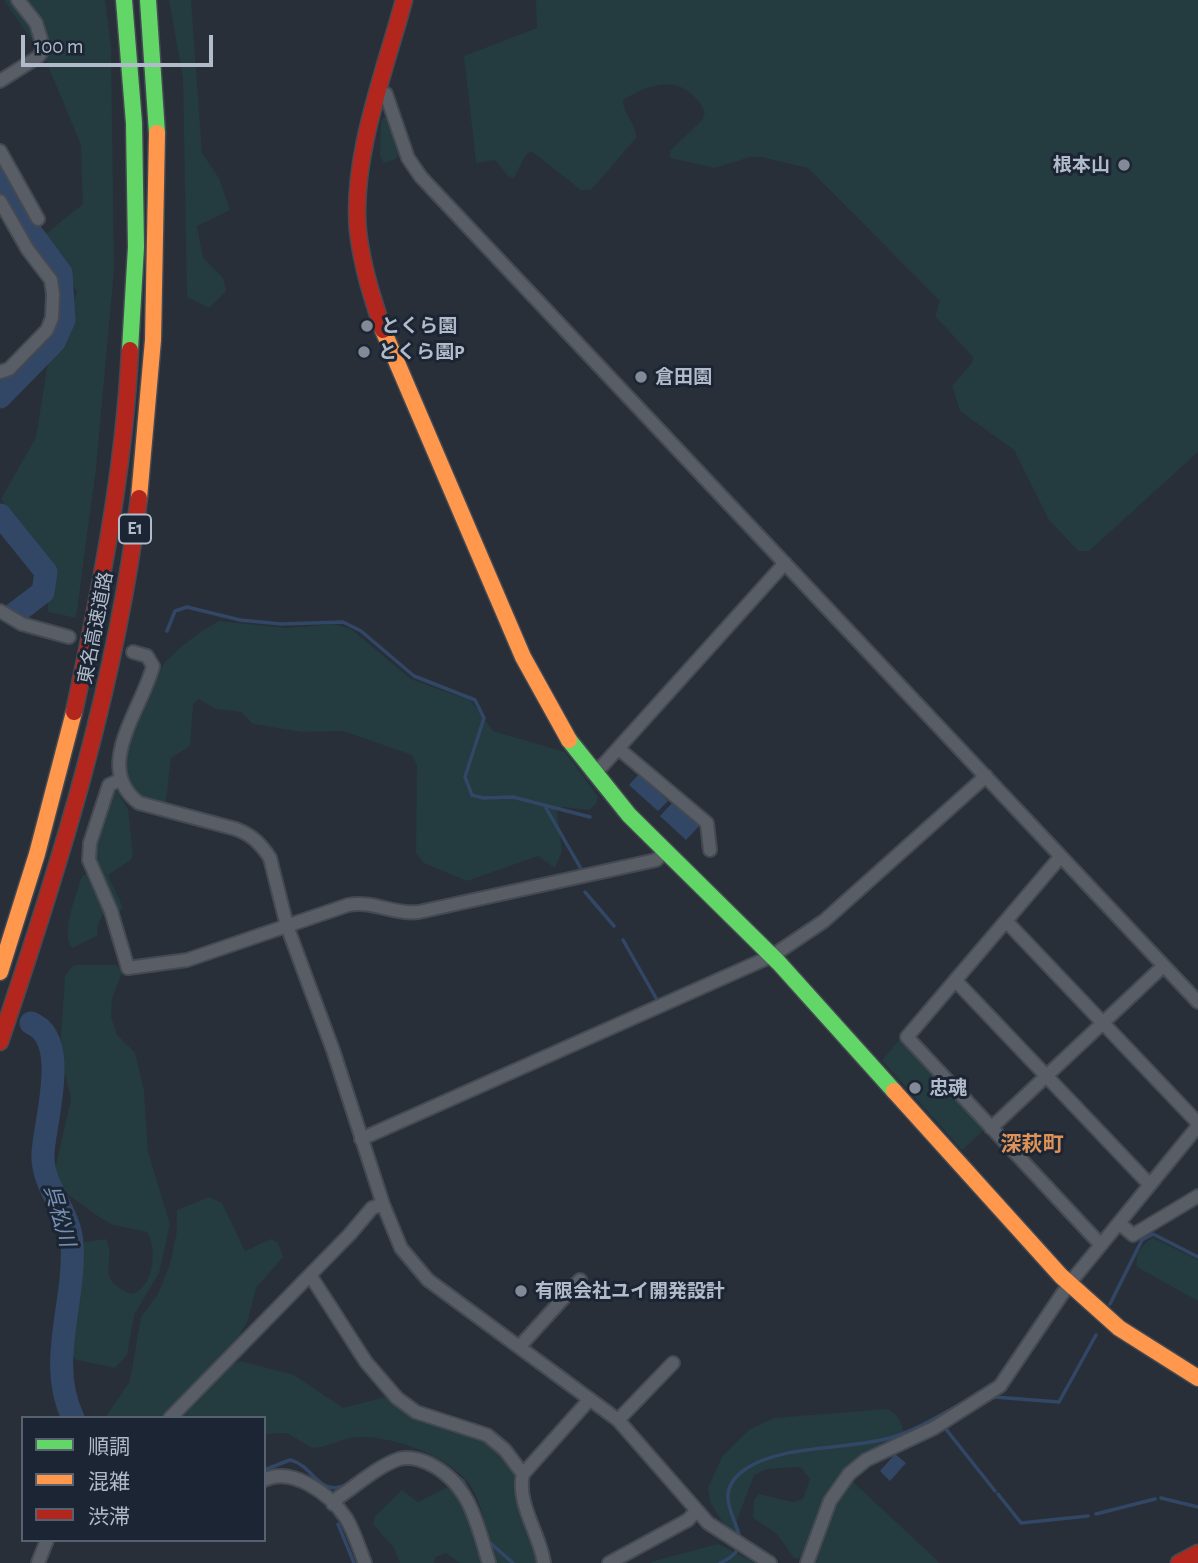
<!DOCTYPE html>
<meta charset="utf-8">
<style>
body{margin:0}
#map{position:relative;width:1198px;height:1563px;overflow:hidden;background:#282f39;font-family:"Alegreya Sans","Noto Sans JP",sans-serif}
canvas{display:block}
.legend{position:absolute;left:21px;top:1416px;width:245px;height:126px;box-sizing:border-box;background:#1b2534;border:2px solid #576170;margin:0;padding:9px 12px;list-style:none;font-size:21px;color:#b2bbca}
.legend li{display:flex;align-items:center;gap:14px;height:35px}
.legend b{width:35px;border:2px solid #576170}
.scale{position:absolute;left:21px;top:35px;width:192px;height:32px;box-sizing:border-box;border:4px solid #b2bbca;border-top:0;padding-left:9px;font-size:21px;line-height:24px;white-space:nowrap;color:#b2bbca;-webkit-text-stroke:5px #1b2534;paint-order:stroke}
</style>
<div id="map">
<canvas width="1198" height="1563"></canvas>
<ul class="legend">
<li><b style="height:9px;background:#63d668"></b>順調</li>
<li><b style="height:9px;background:#ff974d"></b>混雑</li>
<li><b style="height:9px;background:#b3261e"></b>渋滞</li>
</ul>
<div class="scale">100 m</div>
</div>
<script>
const ctx = document.querySelector('canvas').getContext('2d');
ctx.lineJoin = 'round';
function paint(path, color) { ctx.fillStyle = color; ctx.fill(path, 'evenodd'); }
function trace(path, color, width, dash) { ctx.strokeStyle = color; ctx.lineWidth = width; ctx.lineCap = dash ? 'butt' : 'round'; ctx.setLineDash(dash || []); ctx.stroke(path); }
function label(font, color, halo, rows, align = 'center') {
  ctx.font = font + ' "Alegreya Sans","Noto Sans JP",sans-serif'; ctx.lineWidth = 6; ctx.setLineDash([]); ctx.textBaseline = 'middle'; ctx.strokeStyle = halo; ctx.fillStyle = color; for (const [text, x, y, turn = 0] of rows) {
    ctx.save(); ctx.translate(x, y); ctx.rotate((+turn || 0) * Math.PI / 180); ctx.textAlign = isNaN(turn) ? turn : align; if (halo) ctx.strokeText(text, 0, 0); ctx.fillText(text, 0, 0); ctx.restore();
  }
}
const green = new Path2D(`
 M4 0H105L111 46 114 270 96 468 76 618 48 612V564L1 499 36 437 48 362 77 292 43 236 83 204 81 145 46 61Z
 M169 0H191L202 153 219 178 230 210 197 226 203 258 223 278 226 291 209 308 187 297 183 78Z
 M536 0H1198V452L1089 551H1078L1049 520 1014 450 960 411 952 386 972 363 973 357 935 316 940 301 808 168 761 157H750L715 168 670 158V151L702 120 705 112C685 74 654 81 623 100 623 114 637 124 636 138L591 190H581L531 151 525 156 514 178 508 176 495 160 476 163 464 56 537 28Z
 M384 117 388 120 398 155 396 159 384 163 380 156 381 121Z
 M219 621 288 628 333 624 351 629 411 679 471 701 493 731 565 752 598 797 596 804 589 810 564 807 557 810 562 851 555 868 538 856 467 881 424 863 416 853 417 766 412 755 343 731 302 732 253 724 241 712 216 709 198 699 193 705 190 746 171 758 166 801 162 804C104 788 126 750 144 710 149 697 152 680 160 669 173 651 199 632 219 621Z
 M117 791 128 809 133 854 132 859 108 875 123 908 119 913C84 863 95 844 113 792Z
 M86 874 104 913 98 924 97 936 72 948C60 933 77 893 82 876Z
 M78 965H116L123 970 112 999 111 1016 117 1035 135 1053 144 1090 148 1152 170 1224 159 1273 134 1315 127 1355 115 1368 77 1360 68 1353 78 1246 85 1242 106 1239C118 1263 92 1278 132 1294 153 1288 158 1249 147 1232L113 1225 102 1219 63 1191 54 1174 71 1099 60 1051 65 977 72 966Z
 M902 1037 986 1128 962 1150 882 1060Z
 M209 1197 222 1203 245 1251 271 1239 278 1243 283 1257 256 1288 248 1320 237 1340 162 1418H105L130 1381 141 1317 158 1294 170 1264 177 1231V1210Z
 M1153 1238 1198 1260V1301L1137 1267C1134 1256 1143 1242 1153 1238Z
 M240 1361 294 1375 343 1408 389 1396 494 1445 516 1473 540 1563H493C486 1539 486 1514 473 1490 455 1458 395 1436 359 1437 343 1437 328 1448 312 1448L287 1433 264 1434V1418H180L230 1366Z
 M885 1409C896 1410 905 1425 903 1436 885 1447 863 1457 846 1470 822 1489 813 1530 803 1558H794L777 1534 753 1518 754 1500 759 1494 793 1502 803 1499 810 1479 800 1467 767 1469 754 1475 737 1520 736 1533 725 1526 710 1502 708 1488 722 1457 750 1429 774 1418Z
 M851 1481H852L940 1563H814L834 1503Z
 M450 1486 459 1491 485 1563H460L446 1553 436 1557 434 1563H400L394 1548 373 1524 375 1516 402 1490 418 1502Z
 M718 1544 756 1563H650L654 1561Z`);
const water = new Path2D(`
 M639 774 668 801 658 811 629 785Z
 M674 801 700 825 686 840 660 816Z
 M895 1454 906 1463 890 1481 880 1471Z`);
const stream = new Path2D(`
 M167 631 175 611 187 607 240 620 281 624 343 622 361 631 414 676 475 700 484 718 465 777 472 795 483 798 513 797 590 817
 M546 808 580 867
 M585 892 614 926
 M623 940 656 998
 M1110 1304 1142 1240 1153 1234 1198 1257
 M994 1397 1059 1402 1096 1335
 M945 1428 995 1491
 M435 1460 463 1481 478 1511
 M264 1470 290 1460C314 1465 317 1497 346 1485
 M998 1494 1021 1523 1088 1516
 M1161 1498 1198 1507
 M1096 1514 1155 1499
 M338 1524 354 1563
 M488 1541 513 1563
 M720 1563C773 1541 697 1504 744 1470 781 1444 848 1450 890 1438 918 1430 945 1412 971 1398`);
const river = new Path2D(`
 M0 175 30 231 61 273 64 320 54 342 0 397
 M0 515 46 572 43 592 14 614
 M31 1023C71 1039 45 1119 43 1153 41 1186 70 1211 72 1243 76 1303 46 1362 73 1418`);
const street = new Path2D(`
 M0 81 38 57 44 49 36 23 18 0
 M379 92 386 94 408 158 421 177 1198 1002
 M0 151 38 219
 M0 201 28 250 51 280 53 294 52 318 47 330 9 369 0 372
 M0 611 22 624 69 637
 M133 652 147 656 153 666C142 709 92 768 139 803L236 829C252 835 261 844 270 858L287 926 333 1050 383 1204 401 1248 428 1280 618 1420 708 1523 770 1563
 M619 749 707 823 710 850
 M593 773 604 764 785 563
 M120 780 109 785 90 843 89 860 111 911 128 968 187 960 348 905C373 900 394 915 419 912L656 860 665 851
 M1056 862 907 1037 1101 1245
 M1006 921 1198 1123
 M955 980 1150 1185
 M991 1128 1158 971
 M361 1139 772 956 824 921 986 776
 M1119 1223 1133 1235 1198 1196
 M310 1275 366 1362 397 1398 416 1412 487 1435 505 1450 523 1474
 M520 1346 580 1280
 M170 1418 350 1234 372 1208 383 1204
 M618 1420 673 1363
 M264 1480C292 1466 330 1494 346 1518 354 1531 359 1548 365 1563
 M333 1504 339 1497C357 1485 378 1466 399 1459 410 1456 420 1459 430 1464 470 1484 477 1524 489 1563
 M38 1563 47 1540
 M544 1563C540 1534 516 1503 523 1474L590 1399
 M609 1563 688 1520 696 1511
 M807 1563 830 1501 849 1474 866 1460 934 1428 1000 1386 1069 1284 1198 1126`);
const fast = new Path2D(`
 M124 0 134 123 136 247 130 350
 M148 0 157 133
 M569 740 629 815 779 963 894 1091`);
const slow = new Path2D(`
 M383 330 523 657 569 740
 M139 498 153 340 157 133
 M0 972 37 854 74 712
 M894 1091 1061 1276 1119 1328 1198 1378`);
const jam = new Path2D(`
 M383 330C372 297 362 266 358 231 351 157 385 71 404 0
 M74 712C100 593 124 472 130 350
 M0 1042C60 864 116 686 139 498
 M1179 1563 1198 1553`);
const markers = [
 [1124,165,7,"#828a97"],
 [367,326,7,"#828a97"],
 [364,352,7,"#828a97"],
 [641,377,7,"#828a97"],
 [915,1088,7,"#828a97"],
 [521,1291,7,"#828a97"]
];
const shields = [
 [135,529,32]
];
const shieldNames = [
 ["E1",135,529]
];
const poiNames = [
 ["根本山",1110,165,"right"],
 ["とくら園",381,326],
 ["とくら園P",378,352],
 ["倉田園",655,377],
 ["忠魂",929,1088],
 ["有限会社ユイ開発設計",535,1291]
];
const streetNames = [
 ["東名高速道路",96,628,-79]
];
const neighbourhoodNames = [
 ["深萩町",1032,1145]
];
const waterNames = [
 ["呉松川",59,1216,74]
];
paint(green, '#243b40');
paint(water, '#324765');
trace(stream, '#324765', 3.5);
trace(river, '#324765', 23);
trace(street, '#454a52', 16);
trace(fast, '#454a52', 19);
trace(slow, '#454a52', 19);
trace(jam, '#454a52', 19);
trace(street, '#595e66', 12);
trace(fast, '#63d668', 16);
trace(slow, '#ff974d', 16);
trace(jam, '#b3261e', 16);
for (const [x, y, r, color] of markers) { const dot = new Path2D(); dot.arc(x, y, r, 0, 2 * Math.PI); ctx.fillStyle = color; ctx.fill(dot); trace(dot, '#1b2534', 2.5); }
for (const [x, y, w] of shields) { const box = new Path2D(); box.roundRect(x - w / 2, y - 14.5, w, 29, 5); ctx.fillStyle = '#1b2534'; ctx.fill(box); trace(box, '#b2bbca', 2); }
label('bold 18px', '#b2bbca', null, shieldNames);
label('bold 19px', '#b2bbca', '#1b2534', poiNames, 'left');
label('19px', '#b2bbca', '#1b2534', streetNames);
label('bold 21px', '#df9258', '#1b2534', neighbourhoodNames);
label('italic 21px', '#7691b5', '#1b2534', waterNames);
</script>
